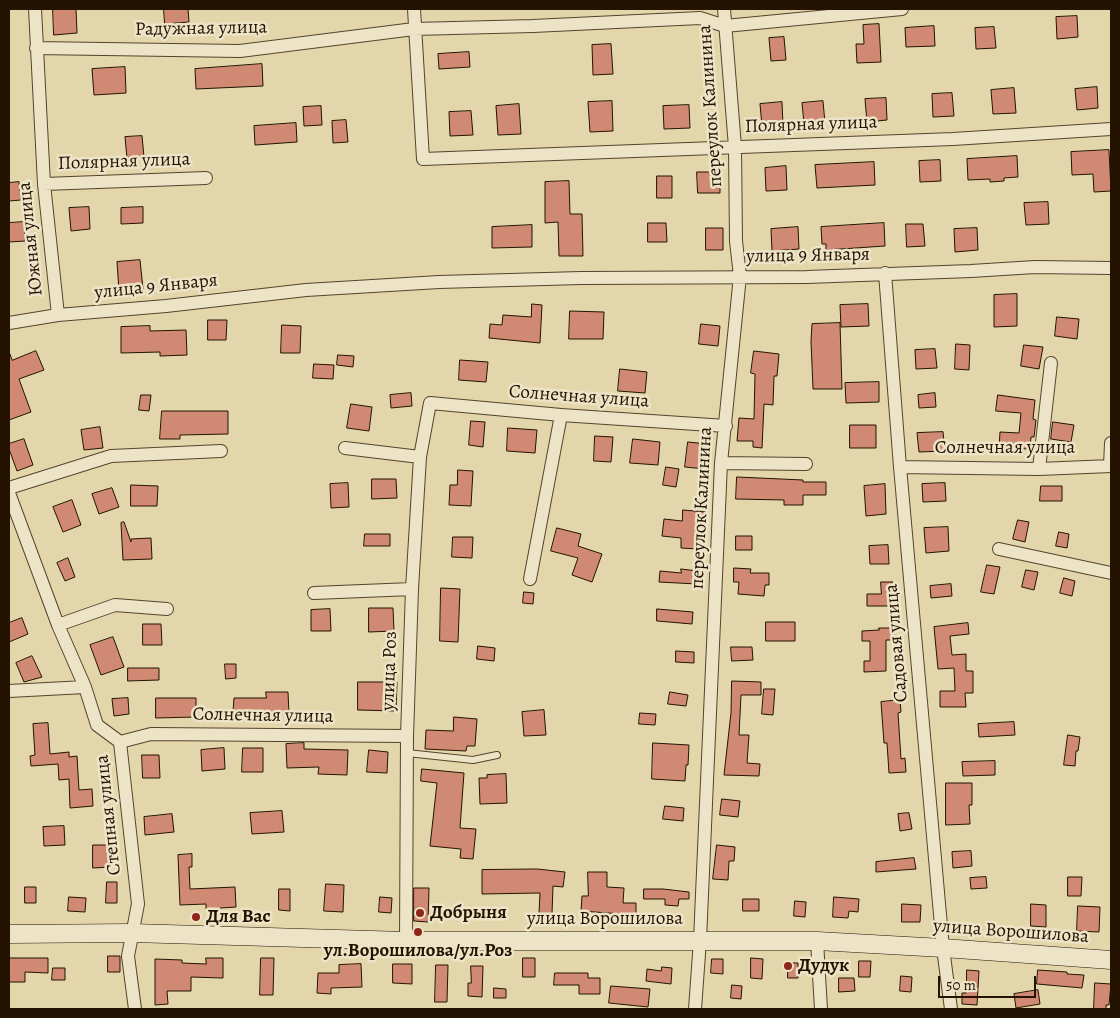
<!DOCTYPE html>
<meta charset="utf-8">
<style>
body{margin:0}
#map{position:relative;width:1120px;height:1018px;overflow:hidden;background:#e4d6ab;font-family:Alegreya,serif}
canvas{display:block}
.frame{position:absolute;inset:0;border:10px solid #231300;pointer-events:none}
.scale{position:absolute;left:938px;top:976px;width:98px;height:22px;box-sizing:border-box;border:2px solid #231300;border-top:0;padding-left:6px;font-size:15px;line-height:18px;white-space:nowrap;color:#231300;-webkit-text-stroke:4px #ede4c8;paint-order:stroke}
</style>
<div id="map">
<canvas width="1120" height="1018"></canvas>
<div class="frame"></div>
<div class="scale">50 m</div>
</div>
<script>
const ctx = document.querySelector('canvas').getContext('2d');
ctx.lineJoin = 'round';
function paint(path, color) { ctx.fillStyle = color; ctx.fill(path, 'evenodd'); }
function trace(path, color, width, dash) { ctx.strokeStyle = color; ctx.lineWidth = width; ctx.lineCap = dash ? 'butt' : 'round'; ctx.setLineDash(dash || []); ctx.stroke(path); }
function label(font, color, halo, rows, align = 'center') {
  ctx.font = font + ' Alegreya,serif'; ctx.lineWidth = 5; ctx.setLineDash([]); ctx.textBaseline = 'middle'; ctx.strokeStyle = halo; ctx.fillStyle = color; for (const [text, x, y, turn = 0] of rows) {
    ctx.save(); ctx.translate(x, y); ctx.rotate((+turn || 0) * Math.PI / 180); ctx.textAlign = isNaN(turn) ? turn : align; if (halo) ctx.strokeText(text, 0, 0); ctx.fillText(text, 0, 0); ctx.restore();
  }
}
const building = new Path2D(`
 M53 9H76L77 33 54 35Z
 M164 9H188L189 22 165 24Z
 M1077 16 1078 37 1057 39 1056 17Z
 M879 24 881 62 857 63 856 44H864L863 25Z
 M934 26 935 46 906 47 905 28Z
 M994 27 996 48 976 49 975 28Z
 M784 37 786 60 771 61 769 38Z
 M611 44 613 74 593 75 592 45Z
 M469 52 470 67 439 69 438 54Z
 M262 64 263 86 196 89 195 69Z
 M125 67 126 93 94 95 92 69Z
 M1097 87 1098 108 1077 110 1075 89Z
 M1014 88 1016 113 993 114 991 90Z
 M952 93 954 116 933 117 932 94Z
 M886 98 887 120 867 122 865 99Z
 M612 101 613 131 590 132 588 102Z
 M823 101 825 123 804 124 802 103Z
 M782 102 783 125 762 126 760 104Z
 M519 104 521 134 498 135 496 106Z
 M689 105 690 128 664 129 663 106Z
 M321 106 322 125 304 126 303 107Z
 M471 111 473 135 450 136 449 112Z
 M346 120 348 142 333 143 332 121Z
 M296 123 297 142 255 145 254 126Z
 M142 136 144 157 127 158 125 137Z
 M1109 150 1111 191 1094 192 1093 174 1072 175 1071 152Z
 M1017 156 1018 177 1004 178V181L990 182V179L968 180 967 159Z
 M940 160 941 181 920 182 919 161Z
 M874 162 875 185 817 188 815 165Z
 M786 166 787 190 766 191 765 168Z
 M697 172H720V193H698Z
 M657 176H672V198H657Z
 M569 181 570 214H582L583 256H559L558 222 545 223V182Z
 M19 182 21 200 9 201V183Z
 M1048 202 1049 224 1026 225 1024 203Z
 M89 207 90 229 71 231 69 208Z
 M143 207V223L121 224V208Z
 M24 222 25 241 9 242V223Z
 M648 223H666L667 242H648Z
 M884 223 885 246 826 250V244H822L821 227Z
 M906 224H923L925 246 907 247Z
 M532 225V247L492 248V227Z
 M798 227 799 249 772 251 771 229Z
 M706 228H723V250H706Z
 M977 228 978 250 955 252 954 229Z
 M140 260 143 289 119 291 117 262Z
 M1017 294V326L994 327V295Z
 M532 304 542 305 540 343 489 338 490 324 502 325 503 315 531 317Z
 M868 304 869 326 841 327 840 305Z
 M570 311 604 312 603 339H569Z
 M1057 317 1079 319 1077 339 1055 336Z
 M208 320H227L226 340H208Z
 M840 323 842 389H813L811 341 812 324Z
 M701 324 720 326 718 346 699 344Z
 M282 325 301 326 300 353H281Z
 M150 326V331L186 330 187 355 160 356V352L121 353V327Z
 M956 344 970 345 969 370 955 369Z
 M1024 345 1043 347 1039 369 1021 366Z
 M935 349 937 368 916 369 915 350Z
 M36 351 44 370 19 379 31 412 9 420V354H10L12 360Z
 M754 351 779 354 777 376H774L773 405 764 404 762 448 753 447V441H737L739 418 754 419 755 374 751 373Z
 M338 355 354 356 353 367 337 365Z
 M460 360 488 362 486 382 459 380Z
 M314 364 334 365 333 379 313 378Z
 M620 369 647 372 645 393 618 391Z
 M879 382V402L846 403 845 383Z
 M411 393 412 406 391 408 390 395Z
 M935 393 936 407 919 408 918 395Z
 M141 395H151L149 411 139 410Z
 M998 395 1035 400 1033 419 1036 420 1034 437H1031L1030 449 999 448 1000 432 1019 433 1021 413 996 411Z
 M351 404 372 407 369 431 347 428Z
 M162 411H228V434L180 435V439H160Z
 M471 421 485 422 483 447 469 445Z
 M1053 422 1074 425 1071 442 1051 439Z
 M850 425H876V448H850Z
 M100 427 103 448 84 450 81 430Z
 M508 428 537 430 535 453 507 451Z
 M943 432 945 451 919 452 917 433Z
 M595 436 613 437 611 462 594 461Z
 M24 439 33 465 17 471 9 449V444Z
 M633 439 660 442 658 465 630 463Z
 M688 442 707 444 705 469 685 467Z
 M666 467 679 469 676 487 663 485Z
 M458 470 473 471 471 506 449 505 450 485H457Z
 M737 477 803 480V482H826V495H803V505H784V500L736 499Z
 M372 479H396L397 498 372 499Z
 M348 483 349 507 331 508 330 484Z
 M945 483 946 501 923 502 922 484Z
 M885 484 886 514 866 516 864 486Z
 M131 485 158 486 157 506H131Z
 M1041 486H1062V501H1040Z
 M112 488 119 507 99 514 92 494Z
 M72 500 81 525 63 532 53 507Z
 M683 510 706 512 705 522H699L698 549 681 548V538L662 536 664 519 682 521Z
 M1018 520 1029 522 1025 542 1013 539Z
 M124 522 131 542V539L151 538 152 559 123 560 121 523Z
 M948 527 949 551 926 553 924 528Z
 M557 528 581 534 578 546 602 554 592 582 572 575 578 558 551 551Z
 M1059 532 1069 534 1067 548 1056 546Z
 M365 534H390V546H364Z
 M736 536H752V550H736Z
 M453 537H473L472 558 452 557Z
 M888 545 889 564H870L869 546Z
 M68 558 75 577 65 581 57 563Z
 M987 565 1000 567 994 594 981 592Z
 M734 568 751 569 750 573H769V585H765L764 596 738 594 739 582H734Z
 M681 569 698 571 697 584 659 582 660 571 681 573Z
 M1026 570 1038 572 1034 590 1022 587Z
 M1064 578 1075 581 1072 596 1060 593Z
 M881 582H893V606H867V594H881Z
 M951 584 952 596 931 598 930 586Z
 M441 588 460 589 458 642 440 641Z
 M524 592 534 593 533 604 523 603Z
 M369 608H393L394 631 369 632Z
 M330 609 331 631H311V610Z
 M657 609 693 612 692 624 657 621Z
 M22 618 28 634 9 642V623Z
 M766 622H795V641H766Z
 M968 623 969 634 950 636 952 655 966 654V671H973V693H965L966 707H940V691H955L954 668 938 669 934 627Z
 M143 624H161L162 645H143Z
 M879 628H894V640H886V671L864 672V661H870V641H862V631L879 630Z
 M113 637 124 667 101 675 90 645Z
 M478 646 495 648 494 661 477 659Z
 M731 647H752L753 660 732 661Z
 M676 651 694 652V663L676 662Z
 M32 656 42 677 24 682 16 663Z
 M225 664H236V678L226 679Z
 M128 668H159V680L128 681Z
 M732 681 761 682V695H741L739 735H749L747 763 760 764 759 776 724 775 731 713Z
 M358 682H397L396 711 358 710Z
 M764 689H775L773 715 762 714Z
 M266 692H288L289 714 233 712 234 698H266Z
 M670 692 688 695 686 706 668 704Z
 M128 698 129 714 114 716 112 699Z
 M156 698H196V717L156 718Z
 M900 700 901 712 898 713 901 759 905 758 906 772 889 773 887 743H884L881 702Z
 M544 710 546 735 524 736 522 712Z
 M640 713 656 714 655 725 639 724Z
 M454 717 477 719 475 746H467L466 751 425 749 426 730 453 731Z
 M1014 722 1015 735 979 737 978 724Z
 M48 723 50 754 69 752V757L77 756 79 790 92 789 93 806 70 808 69 779 59 780 58 764 31 766 30 756 35 755 33 724Z
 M1068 735 1080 737 1078 751H1076L1075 766 1064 765Z
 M304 743V749L348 750 347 775 318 774 319 767 287 768 286 744Z
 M653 743 689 745 688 765H686L685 781 652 779Z
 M224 748 225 769 202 771 201 750Z
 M243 748H263V772H242Z
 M369 750 388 752 387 773 367 772Z
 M142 755H159L160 778H143Z
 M995 761V775L963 776 962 762Z
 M422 769 464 773 460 828 476 829 473 859 460 858 461 849 430 846 437 783 421 781Z
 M506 774 507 803 480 804 479 778H487V775Z
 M946 783H972V805H969L970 824 946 825Z
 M722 799 740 801 738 817 720 815Z
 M665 806 684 808 683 821 663 819Z
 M282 811 284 832 252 834 250 813Z
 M909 813 912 829 900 831 898 814Z
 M172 814 174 832 145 835 144 817Z
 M64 826 65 845 44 846 43 827Z
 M93 845H111V867L93 868Z
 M717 845 735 847 734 861H729L728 880 713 879Z
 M971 851 972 866 953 868 952 852Z
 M192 854V867H189L190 889 235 887 236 907 206 909V904L180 905 178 855Z
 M914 858 916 869 876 872V862Z
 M537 869 565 872 563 887 553 886 552 914H539L540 893 482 894V870Z
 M588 872H607V887L624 888 623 903H636V915L581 911 582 896H588Z
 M986 877 987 888 971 889 970 878Z
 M1068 877H1082L1081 896H1068Z
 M107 882H117V903H106Z
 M326 884 344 885 343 912 324 911Z
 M25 887H36V903H25Z
 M414 888H429L428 922 414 921Z
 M279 889H290V911L279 910Z
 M644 889H663L689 892V899H679L678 906 665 905V899H644Z
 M69 897 86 898 85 912 68 911Z
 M380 897 392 898 391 913 379 912Z
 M834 897 859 899 858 912 849 911 848 918 833 917Z
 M743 899H759V911H743Z
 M795 901 806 902 805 917 794 916Z
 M902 904 921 905 920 922H902Z
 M1031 904 1046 905V927L1031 926Z
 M1078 906 1100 907 1099 932 1077 931Z
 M108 956H120V972H108Z
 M9 958H48V973L25 972V982H9Z
 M206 958H223V978L191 977V991H167L168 1004 155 1005V959L182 960V963L206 964Z
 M261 958H274L273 995H260Z
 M523 958H535V977H523Z
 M751 958 763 959 762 979 751 978Z
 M712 959H723V974L711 973Z
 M859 961H871L870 977H859Z
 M788 963H798V978H788Z
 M361 964 362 987 331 988V994L317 993 318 973H339V965Z
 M393 964H412V984L393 983Z
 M436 965H448L447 1002H435Z
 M471 966H483L482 997 468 996V983H471Z
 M662 967 672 968 671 984 646 981 647 969 661 971Z
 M53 968H65V980H52Z
 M967 970 979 971 977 1005 962 1004V993H966Z
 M1038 970 1067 972V974L1084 975 1082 988 1037 984Z
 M555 973H588V978H600V994H579V985H554Z
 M901 976 912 977 911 992 900 991Z
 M839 978H854L855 991 839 992Z
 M1095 983 1111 984 1109 1005H1106V1009H1094Z
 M732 985 742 986 741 999 731 998Z
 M611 986 650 989 648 1007 609 1003Z
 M494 988 506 989V998H494Z
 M1038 990 1040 1004 1016 1008 1014 994Z`);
const service = new Path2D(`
 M407 753 473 760 497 755`);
const minor = new Path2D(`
 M35 9 44 184 58 315
 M414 9 423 159 953 139 1111 129
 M36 48 240 51 414 29 533 26 700 18 725 26 902 9
 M44 184 206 178
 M885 273 900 467 943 948 951 1009
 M9 323 58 315 166 306 306 290 439 282 581 278 807 277 971 271 1035 267 1111 268
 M345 448 420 457
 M721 463 806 464
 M1110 466 1111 443
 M900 467 1039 469 1111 466
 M1039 469 1051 363
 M9 488 111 456 221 451
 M9 493 58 625 85 687 97 725 120 742 138 904 128 956 135 1009
 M999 549 1111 573
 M530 579 561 415
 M314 593 412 589
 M58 625 115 605 167 609
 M9 691 85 687
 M120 742 151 734 407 736
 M406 941 407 736 412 589 420 457 430 403 561 415 726 426
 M817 941 821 1009
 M695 1009 700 940 721 463 740 276 736 241 735 147 724 9`);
const secondary = new Path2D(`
 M9 934 132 933 406 941H817L943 948 1111 960`);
const markers = [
 [420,913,5,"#8f2418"],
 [196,917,5,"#8f2418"],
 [418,932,5,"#8f2418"],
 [788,966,5,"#8f2418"]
];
const streetNames = [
 ["Радужная улица",201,29,-1],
 ["переулок Калинина",711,106,-94],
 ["Полярная улица",811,125,-2],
 ["Полярная улица",124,162,-2],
 ["Южная улица",31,239,-96],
 ["улица 9 Января",808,256,-1],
 ["улица 9 Января",156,287,-6],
 ["Солнечная улица",579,397,4],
 ["Солнечная улица",1005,448],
 ["переулок Калинина",702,508,-87],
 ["Садовая улица",897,643,-95],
 ["улица Роз",390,671,-88],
 ["Солнечная улица",263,716,1],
 ["Степная улица",109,815,-96],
 ["улица Ворошилова",605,919],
 ["улица Ворошилова",1011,932,4]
];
const poiNames = [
 ["Добрыня",430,913],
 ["Для Вас",206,917],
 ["ул.Ворошилова/ул.Роз",418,951,"center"],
 ["Дудук",798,966]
];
paint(building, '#d08973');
trace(building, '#231300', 1);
trace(service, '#53442b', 8);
trace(minor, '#53442b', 14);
trace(secondary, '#231300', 19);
trace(service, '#ede4c8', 6);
trace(minor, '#ede4c8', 12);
trace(secondary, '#ede4c8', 18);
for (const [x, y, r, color] of markers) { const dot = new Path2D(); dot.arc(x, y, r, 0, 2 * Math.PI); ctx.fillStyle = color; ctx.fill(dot); trace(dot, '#ede4c8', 2); }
label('19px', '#231300', '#ede4c8', streetNames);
label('bold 19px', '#231300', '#ede4c8', poiNames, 'left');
</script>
